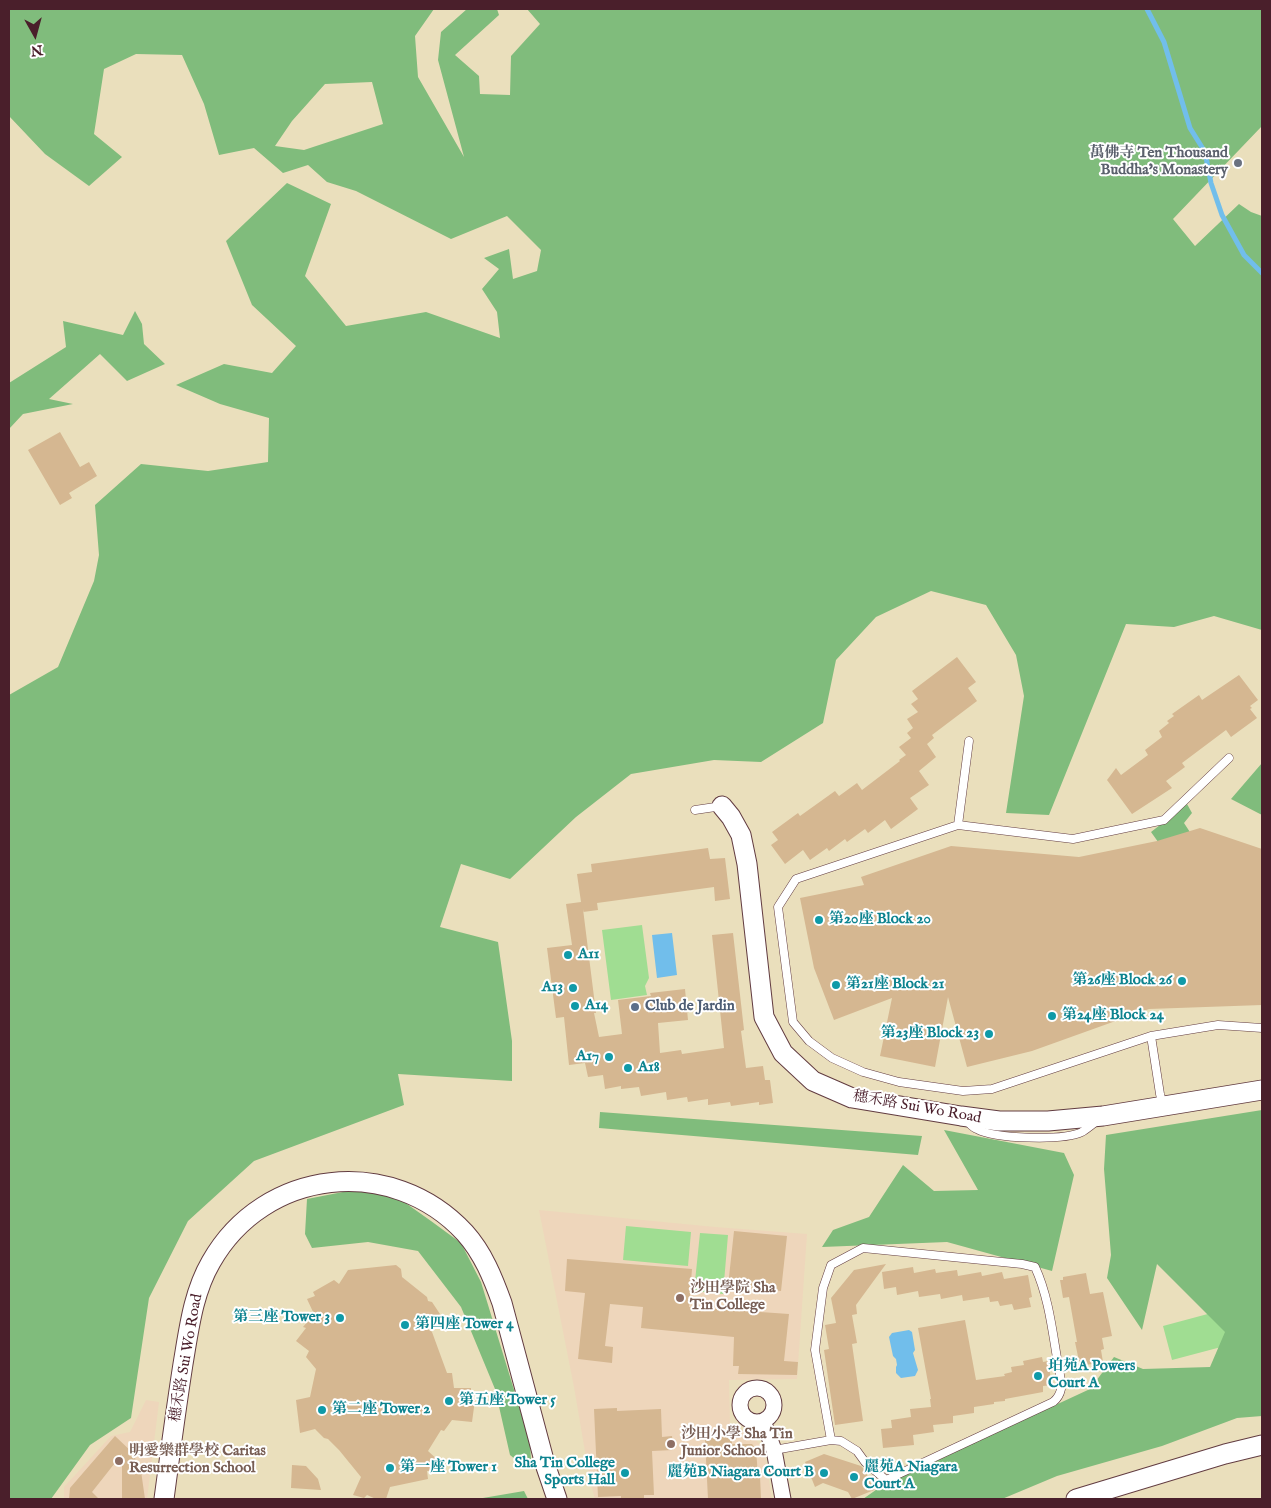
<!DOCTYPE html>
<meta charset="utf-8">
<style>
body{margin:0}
#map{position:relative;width:1271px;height:1508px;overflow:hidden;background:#eadfbc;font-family:"IM FELL English",serif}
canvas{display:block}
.frame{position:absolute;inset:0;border:10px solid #4a1f2b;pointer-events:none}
.north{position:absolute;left:10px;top:10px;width:50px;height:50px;-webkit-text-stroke:4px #fff;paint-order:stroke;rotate:173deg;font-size:14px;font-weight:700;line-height:20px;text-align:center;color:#4a1f2b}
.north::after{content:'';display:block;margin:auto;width:18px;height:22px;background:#4a1f2b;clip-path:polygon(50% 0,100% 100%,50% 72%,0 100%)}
</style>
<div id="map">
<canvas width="1271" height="1508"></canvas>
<div class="frame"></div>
<div class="north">N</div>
</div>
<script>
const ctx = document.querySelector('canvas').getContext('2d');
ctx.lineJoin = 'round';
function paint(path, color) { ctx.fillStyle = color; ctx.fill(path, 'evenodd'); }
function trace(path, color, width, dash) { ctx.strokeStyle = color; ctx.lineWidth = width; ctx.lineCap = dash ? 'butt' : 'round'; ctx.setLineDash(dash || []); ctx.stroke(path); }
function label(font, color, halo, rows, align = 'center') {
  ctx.font = font + ' "IM FELL English","Noto Serif TC",serif'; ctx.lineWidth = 4; ctx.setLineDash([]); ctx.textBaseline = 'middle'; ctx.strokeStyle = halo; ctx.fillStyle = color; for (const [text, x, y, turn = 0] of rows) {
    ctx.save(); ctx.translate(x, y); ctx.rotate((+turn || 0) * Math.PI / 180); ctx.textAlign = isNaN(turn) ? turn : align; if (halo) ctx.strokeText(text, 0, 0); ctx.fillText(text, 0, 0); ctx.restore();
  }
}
const built = new Path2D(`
 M539 1210 715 1227 807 1234 797 1379 729 1380 730 1424 754 1437 764 1450 772 1499H595L590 1481 574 1387Z
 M146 1400 159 1402 147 1499H64V1487L111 1436 130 1432Z`);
const green = new Path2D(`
 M642 925 649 978 645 986 647 995 611 1000 602 930Z
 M626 1226 691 1232 688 1266 623 1260Z
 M700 1233 728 1235 723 1294 694 1291Z
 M1230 1308 1240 1342 1172 1360 1163 1326Z`);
const forest = new Path2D(`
 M9 9H434L415 36 418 77 464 157 438 60 441 32 467 9H497L499 15 455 55 479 76 480 94 510 95 511 56 540 24 527 9H1262V126L1173 219 1195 246 1239 204 1251 212 1262 216V630L1214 616 1174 627 1126 624 1049 815 1006 813 1024 696 1016 655 986 605 931 591 876 617 836 660 823 723 761 762 714 760 631 774 576 817 510 879 461 864 440 927 498 942 512 1041V1081L398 1074 404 1105 254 1161 188 1221 149 1298 131 1418 90 1445 51 1499H9V695L58 667 94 581 99 555 95 505 141 464 208 471 268 462 269 418 220 404 176 385 224 364 272 373 296 346 252 305 226 241 287 183 331 204 305 276 346 326 426 312 500 338 497 312 482 289 499 269 484 258 509 249 513 279 537 271 541 250 507 216 451 239 356 191 327 182 308 165 283 173 254 148 219 155 204 104 182 55 136 54 104 69 94 134 122 157 89 186 45 154 9 116ZM372 82 383 124 304 150 275 146 292 121 325 84Z
 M135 311 142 324 144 344 165 364 127 381 100 354 49 399 73 404 23 414 9 429V383L66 347 63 321 123 335Z
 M1262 763V815L1231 799Z
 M1187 804 1192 813 1184 823 1201 849 1166 853 1151 832Z
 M1262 1110V1416L1237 1418 1162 1446 1057 1476 1002 1499H863L883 1485 1090 1389 1114 1357 1143 1369 1210 1367 1225 1332 1157 1264 1142 1330 1107 1278 1111 1255 1104 1169 1106 1135Z
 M600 1112 922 1136 918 1155 599 1128Z
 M944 1130 1064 1153 1074 1175 1052 1271 947 1242 822 1247 833 1230 869 1217 903 1165 934 1191 978 1190Z
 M348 1191 390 1192 431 1221 461 1243 481 1282 530 1442 531 1460 521 1464 510 1455 495 1389 461 1307 418 1251 368 1242 312 1248 305 1234 307 1199Z
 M524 1491 528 1499H477Z`);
const water = new Path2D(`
 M672 933 677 975 657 978 652 935Z
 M909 1330 912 1332 915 1350 913 1353 918 1370 915 1376 901 1378 896 1373V1367L897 1365 896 1359 893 1356 889 1337 892 1333Z`);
const stream = new Path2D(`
 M1147 9 1164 42 1190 128 1205 152 1211 183 1222 215 1244 255 1262 273`);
const building = new Path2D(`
 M60 432 80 467 89 462 97 476 69 493 72 498 60 505 28 450Z
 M957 657 976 682 968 688 977 701 932 735 934 738 927 744 936 757 919 771 929 785 910 798 918 809 891 829 885 820 868 833 865 829 847 842 845 839 829 851 827 848 810 860 803 850 785 864 771 845 778 840 772 832 798 813 800 816 835 791 839 796 857 783 862 790 900 761 899 760 906 755 899 747 911 738 907 733 913 728 907 719 918 712 911 704 918 699 912 691Z
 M1239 675 1258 700 1250 706 1252 708 1250 709 1257 718 1231 737 1226 730 1182 763 1185 767 1166 781 1172 788 1132 814 1107 780 1116 768 1121 775 1148 755 1145 750 1162 737 1159 731 1169 723 1167 721 1174 716 1172 714 1199 695 1202 700Z
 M1200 828 1262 849V1005L1149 1009 1032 1051 967 1067 948 997 935 1067 880 1056 892 998 834 1020 814 968 800 898 864 885 861 877 951 846 1079 857 1157 841Z
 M708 848 710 859 725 858 730 899 715 901 714 887 597 903 598 910 583 912V909L596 1013H594L599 1037 622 1034 618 1000 651 996 650 993 685 989 688 1020 658 1023 660 1053 681 1050 682 1054 724 1048 712 935 733 933 744 1030 741 1031 746 1068 763 1066 765 1080H770L773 1103 759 1105V1102L731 1106 730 1102 708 1105V1099L688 1102 687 1097 667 1100 666 1092 641 1096 639 1087 621 1089V1086L605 1089 603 1075 588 1077 585 1063 569 1065 564 1017 556 1018 547 948 572 945 566 904 581 902 577 874 592 872 591 864Z
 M734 1231 787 1236 781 1291 728 1286Z
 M567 1259 692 1269 689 1307 789 1314 784 1361 798 1362 797 1375 738 1374 739 1366H733L734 1337 641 1328 643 1307 610 1304 605 1346 613 1347 612 1363 578 1359 585 1293 565 1291Z
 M886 1264 856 1305 857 1314 852 1315 857 1343 852 1344 863 1421 835 1425 824 1350 829 1349 825 1325 836 1323 831 1298 854 1270Z
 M396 1265 401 1269 402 1277 427 1297 428 1301 432 1302 440 1314 429 1329 432 1332 447 1373H452L454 1388H471V1394L475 1400 472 1422 452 1420 444 1431 441 1430 428 1451 441 1463 436 1470 427 1471 428 1479 390 1487 386 1499H376L367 1495 364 1498 353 1495 361 1477 339 1450 328 1439 324 1438 315 1429 300 1433 296 1400 310 1397 316 1369 306 1357 309 1351 296 1341 306 1328 303 1327 314 1314 307 1299 315 1296 313 1292 334 1280 339 1284 348 1270Z
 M913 1267 914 1273 935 1269 936 1273 957 1270 958 1276 981 1272 982 1276 1002 1272 1004 1279 1028 1275 1032 1297 1029 1298 1031 1307 1014 1310 1012 1304 1000 1306 998 1301 990 1302 989 1297 963 1301 962 1295 941 1299 940 1294 919 1297 918 1291 897 1295 896 1287 884 1289 882 1272Z
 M1086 1273 1090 1294 1103 1292 1112 1336 1102 1338 1104 1349 1101 1350 1103 1362 1080 1366 1075 1342H1077L1069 1297 1063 1298 1060 1280H1063V1277Z
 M965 1320 976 1380 1005 1376 1004 1374 1012 1372 1011 1367 1024 1365 1023 1361 1042 1357 1043 1362 1048 1361 1052 1385 1043 1386V1392L1005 1399V1401L994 1402V1404L974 1407V1413L953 1416V1423L933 1425 934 1432 913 1435 914 1445 883 1448 881 1429 892 1428 891 1420 911 1417 910 1409 931 1407 930 1399H931L918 1328Z
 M617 1408V1411L661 1409 662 1437 672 1436 673 1450 652 1451 654 1495H644V1499H621V1496L598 1497 594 1409Z
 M115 1436 135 1455 136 1471H141L145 1499H122V1454L92 1492 99 1499H69L70 1488Z
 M732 1436V1444H752L756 1449 758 1476H760L761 1499H708L705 1440 709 1437Z
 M824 1454 861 1466 864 1469 874 1490 852 1499 848 1492 823 1483 815 1487 805 1462Z
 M292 1465 306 1466 318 1479 321 1490 291 1488Z`);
const service = new Path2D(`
 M1229 758 1164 820 1073 839 958 825 796 879 778 907 793 1022 809 1041 832 1058 863 1072 899 1082 963 1091 992 1089 1151 1036 1218 1025 1262 1028
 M695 810 722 806
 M958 825 969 741
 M1151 1036 1160 1094 1163 1106
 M968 1122C970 1124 973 1128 977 1129 995 1139 1063 1141 1082 1132 1087 1129 1093 1124 1098 1120
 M774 1450 831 1440 841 1441 857 1451 865 1462 886 1480 1053 1402C1057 1399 1060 1394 1061 1389 1062 1379 1058 1367 1057 1358 1052 1328 1048 1295 1035 1267L1022 1264 863 1248 831 1265 823 1288 815 1350 831 1440`);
const minor = new Path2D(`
 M740 1405a17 17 0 1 1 34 0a17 17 0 1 1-34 0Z
 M763 1421 774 1450 783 1499`);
const tertiary = new Path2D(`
 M722 806 731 817 741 835 747 864 764 1017 783 1053 813 1081 852 1098 961 1116 999 1121H1048L1103 1116 1262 1090
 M164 1499C170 1454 176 1409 183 1364 189 1329 193 1293 211 1262 264 1168 392 1154 465 1233 483 1253 493 1278 502 1303L545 1464 557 1499
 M1076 1499 1225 1454 1262 1445`);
const markers = [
 [1238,163,5,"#6b7280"],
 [819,920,5,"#0f9aa8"],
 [568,955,5,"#0f9aa8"],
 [1182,981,5,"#0f9aa8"],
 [836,985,5,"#0f9aa8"],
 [573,988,5,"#0f9aa8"],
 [575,1006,5,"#0f9aa8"],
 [635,1007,5,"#5c6f8a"],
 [1052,1016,5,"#0f9aa8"],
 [989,1034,5,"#0f9aa8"],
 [609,1057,5,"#0f9aa8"],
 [628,1068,5,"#0f9aa8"],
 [680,1298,5,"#8d6e63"],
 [340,1318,5,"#0f9aa8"],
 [405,1325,5,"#0f9aa8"],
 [1038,1376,5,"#0f9aa8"],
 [449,1401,5,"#0f9aa8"],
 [322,1410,5,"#0f9aa8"],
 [671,1444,5,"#8d6e63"],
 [119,1461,5,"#8d6e63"],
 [390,1468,5,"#0f9aa8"],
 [625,1473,5,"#0f9aa8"],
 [824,1473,5,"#0f9aa8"],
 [854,1477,5,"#0f9aa8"]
];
const worshipNames = [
 ["萬佛寺 Ten Thousand",1228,154],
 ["Buddha's Monastery",1228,171]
];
const cultureNames = [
 ["第20座 Block 20",829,920],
 ["A11",578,955],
 ["第26座 Block 26",1172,981,"right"],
 ["第21座 Block 21",846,985],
 ["A13",563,988,"right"],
 ["A14",585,1006],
 ["第24座 Block 24",1062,1016],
 ["第23座 Block 23",979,1034,"right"],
 ["A17",599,1057,"right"],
 ["A18",638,1068],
 ["第三座 Tower 3",330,1318,"right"],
 ["第四座 Tower 4",415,1325],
 ["珀苑A Powers",1048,1367],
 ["Court A",1048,1384],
 ["第五座 Tower 5",459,1401],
 ["第二座 Tower 2",332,1410],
 ["Sha Tin College",615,1464,"right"],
 ["Sports Hall",615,1481,"right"],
 ["第一座 Tower 1",400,1468],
 ["麗苑A Niagara",864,1468],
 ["Court A",864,1485],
 ["麗苑B Niagara Court B",814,1473,"right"]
];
const serviceNames = [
 ["Club de Jardin",645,1007]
];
const streetNames = [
 ["穗禾路 Sui Wo Road",917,1108,10],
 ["穗禾路 Sui Wo Road",187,1358,-80]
];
const educationNames = [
 ["沙田學院 Sha",690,1289],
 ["Tin College",690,1306],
 ["沙田小學 Sha Tin",681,1435],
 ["Junior School",681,1452],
 ["明愛樂群學校 Caritas",129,1452],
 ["Resurrection School",129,1469]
];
paint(built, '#eed6bb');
paint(green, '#a0dd92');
paint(forest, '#80bc7c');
paint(water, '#71beeb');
trace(stream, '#71beeb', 5);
paint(building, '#d5b791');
trace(service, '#623c41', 9);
trace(minor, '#623c41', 17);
trace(tertiary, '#623c41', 21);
trace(service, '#fff', 8);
trace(minor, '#fff', 15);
trace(tertiary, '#fff', 19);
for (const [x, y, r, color] of markers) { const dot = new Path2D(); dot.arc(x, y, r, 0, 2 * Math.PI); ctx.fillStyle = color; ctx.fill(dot); trace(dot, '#fff', 2); }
label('bold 15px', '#5b616d', '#fff', worshipNames, 'right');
label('bold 15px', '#0d838f', '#fff', cultureNames, 'left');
label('bold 15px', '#4e5e75', '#fff', serviceNames, 'left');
label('15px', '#4a1f2b', '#fff', streetNames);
label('bold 15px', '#785e54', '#fff', educationNames, 'left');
</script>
